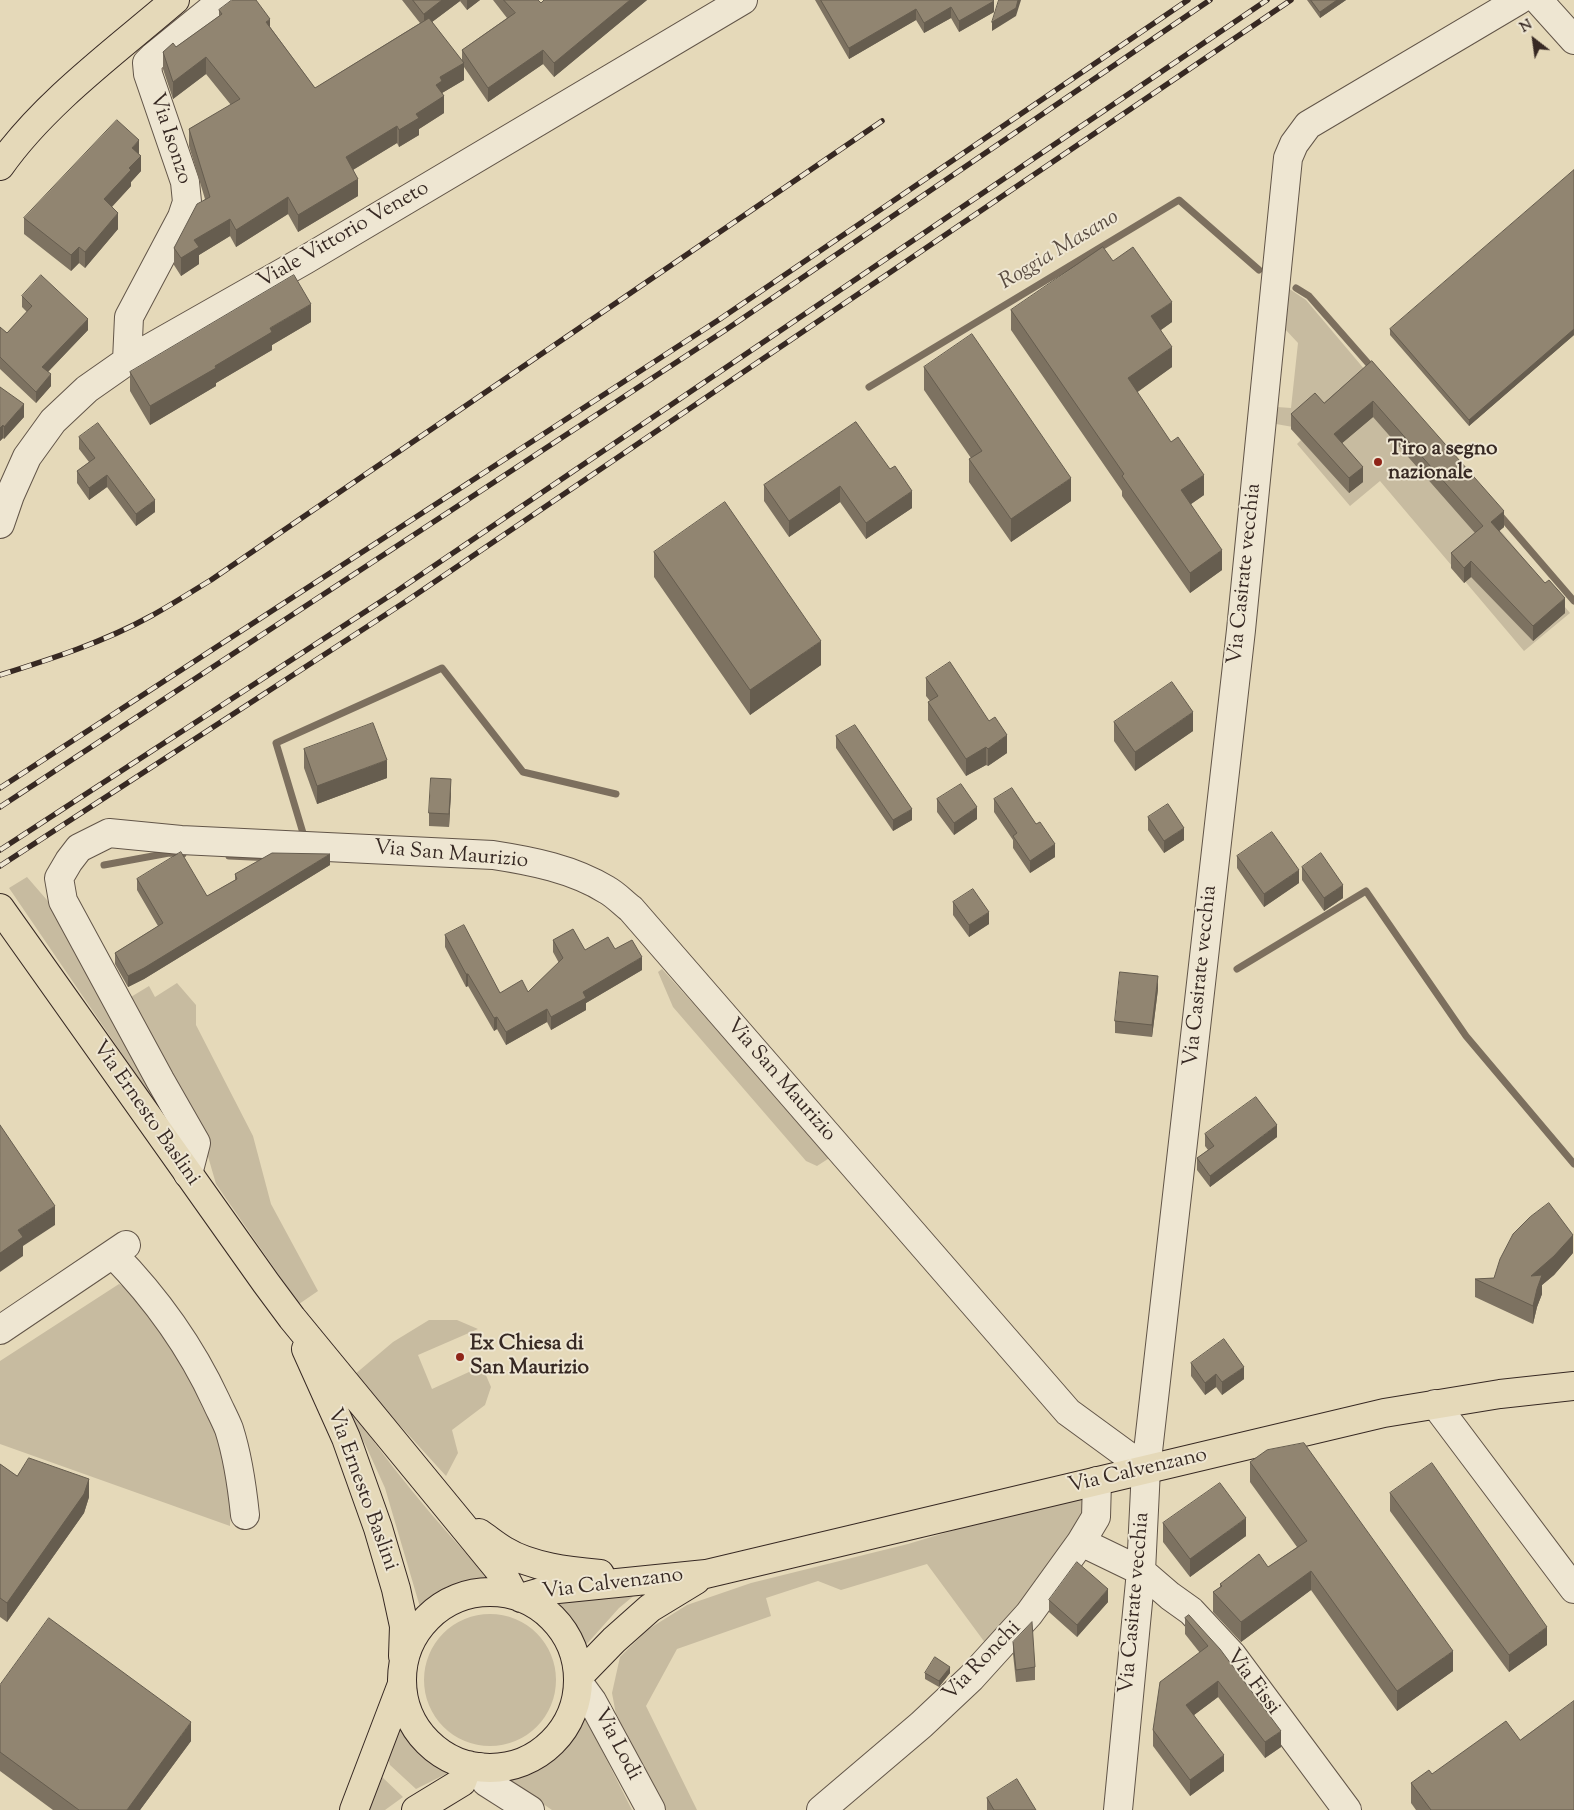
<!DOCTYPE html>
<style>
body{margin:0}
#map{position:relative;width:1574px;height:1810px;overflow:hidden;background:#e5d9b9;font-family:"Sorts Mill Goudy",serif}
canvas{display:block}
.north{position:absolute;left:1509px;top:15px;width:50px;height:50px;-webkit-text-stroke:4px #eee6d2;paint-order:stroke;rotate:330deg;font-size:14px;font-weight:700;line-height:20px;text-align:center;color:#372923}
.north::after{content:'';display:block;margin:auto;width:18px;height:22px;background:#372923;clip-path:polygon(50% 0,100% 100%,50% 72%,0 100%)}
</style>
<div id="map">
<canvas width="1574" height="1810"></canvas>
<div class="north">N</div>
</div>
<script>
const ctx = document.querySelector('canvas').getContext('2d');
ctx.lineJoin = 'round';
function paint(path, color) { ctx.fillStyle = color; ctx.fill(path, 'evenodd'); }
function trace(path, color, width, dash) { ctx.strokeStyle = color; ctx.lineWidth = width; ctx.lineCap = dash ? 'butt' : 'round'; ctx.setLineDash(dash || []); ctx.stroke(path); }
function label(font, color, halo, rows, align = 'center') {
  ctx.font = font + ' "Sorts Mill Goudy",serif'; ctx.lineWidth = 4; ctx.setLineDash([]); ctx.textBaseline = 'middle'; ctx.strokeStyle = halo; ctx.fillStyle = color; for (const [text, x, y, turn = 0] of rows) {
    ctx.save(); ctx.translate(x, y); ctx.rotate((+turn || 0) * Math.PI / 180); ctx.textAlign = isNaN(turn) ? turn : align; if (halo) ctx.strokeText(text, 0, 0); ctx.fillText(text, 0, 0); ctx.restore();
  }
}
const green = new Path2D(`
 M1288 288 1306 300 1570 613 1524 651 1380 481 1350 506 1297 444 1301 440 1291 429 1293 427 1276 424 1277 407 1291 408 1298 343 1284 328Z
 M27 877 53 907 126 1000 149 986 155 997 177 983 196 1005V1025L253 1136 271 1204 318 1291 299 1304 216 1184 203 1139H180L9 888Z
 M662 969 831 1157 817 1166 806 1161 673 1007 658 972Z
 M119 1284 128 1289 170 1341 209 1405 232 1483 230 1526 0 1444V1361Z
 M429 1320H457L478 1329 418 1355 432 1389 482 1366 491 1387 485 1405 452 1430 458 1453 446 1476 354 1375 393 1342Z
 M342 1397C386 1461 435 1522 489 1578V1580C483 1581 478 1580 473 1582 454 1585 437 1594 423 1607H420L385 1488 366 1446 340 1399Z
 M1071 1495 1081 1496 1090 1508 1023 1606 986 1644 927 1564 841 1590 818 1581 766 1598 771 1616 677 1649 646 1706 697 1810H666L617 1720 612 1693 620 1657 647 1630 687 1605 751 1583 908 1544Z
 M636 1594 619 1608 585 1646 563 1612 550 1598Z
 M424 1680a66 66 0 1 1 132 0a66 66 0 1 1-132 0Z
 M583 1717 586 1719 632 1810H552L509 1781V1778C514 1775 519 1774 524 1772 537 1768 550 1758 560 1749 569 1741 574 1723 583 1717Z
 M401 1730H404L407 1732 419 1750 446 1770V1774L416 1789 390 1765 388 1758 398 1733Z
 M380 1775 403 1797 385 1810H365Z`);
const stream = new Path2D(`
 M1296 288 1309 296 1374 370
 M869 387 1179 200 1259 270
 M1499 514 1574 601
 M303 833 276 743 442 668 523 772 616 794
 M229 856 273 858
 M104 865 169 853 183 854
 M1237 969 1366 891 1466 1036 1574 1164`);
const minor = new Path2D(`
 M1538 0 1574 40
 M127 361 129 317 182 217 187 202 185 182 148 74 147 63 154 56 223 0
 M0 524 10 495 27 457 53 421 87 389 127 361 305 260 743 0
 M188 1174 196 1143 160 1080 63 901 59 878 69 861 79 848 109 833 181 840 493 855C532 861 573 869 607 890 616 895 623 903 631 909L1068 1412 1146 1469
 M113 1254C155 1297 191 1347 216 1401 220 1410 225 1419 229 1429 238 1457 242 1486 245 1515
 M0 1330 126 1245
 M1435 1404 1574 1589
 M1081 1542 1141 1571 1170 1596 1191 1611 1232 1655 1347 1810
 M578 1682 592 1701 651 1810
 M479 1767 486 1782 530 1810
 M821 1810 921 1725 971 1678 1029 1614 1081 1542 1096 1517 1097 1481
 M1118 1810 1141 1571 1146 1469 1241 630 1288 158 1294 144 1308 125 1519 0`);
const major = new Path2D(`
 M0 166C44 103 117 50 175 0
 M0 908 266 1283 292 1318 504 1576 514 1595
 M306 1349 346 1438 378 1528 396 1589 404 1626 403 1656
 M479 1533C488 1539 496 1546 505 1551 531 1567 570 1571 600 1574
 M402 1680a88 88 0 1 1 176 0a88 88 0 1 1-176 0Z
 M521 1598 548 1590 706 1574 1384 1413 1500 1394 1574 1386
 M578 1677 614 1640 650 1608 696 1580
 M354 1810 402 1684
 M416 1810 462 1782 468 1765`);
const rail = new Path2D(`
 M0 675C51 659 104 642 151 616 171 605 191 592 211 580L882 121
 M0 788 720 319 1188 0
 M0 807 727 329 1210 0
 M0 850 397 591 1267 0
 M0 866 405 602 1291 0`);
const wall = new Path2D(`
 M402 0H480L467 10 460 1 432 22 462 61V50L507 18 493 0H538L541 3 647 0 554 77 543 64 488 102 464 67V80L442 93 444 113 419 129V135L399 147 397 143 353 170 358 196 298 232 288 214 236 247 230 236 199 255V264L181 276 174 265V248L205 199 189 146V129L231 105 206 74 173 99 163 69V52L176 47 219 16V10L270 27 315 88 420 23Z
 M815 0H993L994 12 959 32 951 18 924 33 916 20 849 59Z
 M1307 0H1346L1320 18Z
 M139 154 141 171 131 182V186L112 207 118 229 85 268 79 263 71 271 24 234V218Z
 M1574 170V335L1469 426 1390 335V329Z
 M1113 261 1172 322 1161 330 1172 367 1137 392 1204 495 1191 504 1222 570 1190 593 1122 496V491L1011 330V310Z
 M22 296 88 330 48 372 51 386 36 403 0 369V327L7 333 27 312 22 307Z
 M311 322 272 345V350L216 383V386L150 425 130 391V372Z
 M1372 361 1504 527 1499 531 1565 613 1533 641 1471 577 1464 583 1451 568V553L1475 533 1373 417 1342 443 1363 482 1349 493 1291 429V414L1324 403Z
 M924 367 1071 501 1011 542 969 482V459L971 458 924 390Z
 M0 387 24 417 4 439 3 438 0 441Z
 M856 422 912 508 866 539 840 502 789 537 764 501V485Z
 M79 437 155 512 136 526 107 487 89 500 77 483V471L89 462 79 449Z
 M654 552 821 665 750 715 654 577Z
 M926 678 1007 753 988 766 986 765 966 776 928 720V702L930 701 926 696Z
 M1114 722 1193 731 1135 771 1114 741Z
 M836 736 912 820 893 831 836 748Z
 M304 749 387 778 317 804 304 768Z
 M451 792 449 827 429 826V813Z
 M937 799 977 819 954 835 937 812Z
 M994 799 1055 857 1030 873 1013 848V840L994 812Z
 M1148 817 1184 840 1164 853 1148 830Z
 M1237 856 1299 883 1264 907 1237 868Z
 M330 865 144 979 128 987 115 964V953L158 926 137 890V879L207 896 235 880V874Z
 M1302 867 1343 898 1324 911 1302 880Z
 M953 902 989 924 969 937 953 915Z
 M445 935 500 993 528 992 559 963 553 952V940L585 950 615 949 642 970 586 1003V1010L551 1030 547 1022 506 1045 497 1029 494 1031 468 986 466 987 445 947Z
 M1158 989 1152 1037 1115 1033V1021Z
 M1205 1134 1277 1137 1210 1187 1197 1170V1158L1208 1150 1205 1146Z
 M1573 1253 1554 1275 1542 1285V1294L1537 1307 1533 1324 1475 1297V1279L1494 1278Z
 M1191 1363 1244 1379 1222 1395 1216 1387 1205 1395 1191 1376Z
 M1250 1462 1453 1671 1397 1711 1311 1590 1241 1642 1213 1612V1592L1220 1587V1584L1268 1567 1297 1547 1250 1482Z
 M0 1464 17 1476 89 1497 84 1513 7 1622 0 1617Z
 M1390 1493 1547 1645 1509 1672 1390 1511Z
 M1163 1523 1246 1536 1190 1577 1163 1542Z
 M1049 1600 1108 1602 1077 1637 1049 1612Z
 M1189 1615 1281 1747 1265 1758 1218 1697 1194 1715 1224 1771 1190 1796 1153 1746V1730L1200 1653 1185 1634V1618Z
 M1013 1642 1035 1667V1680L1016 1682 1013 1654Z
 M925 1673H950L939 1687 925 1679Z
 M0 1685 191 1741 140 1810H53L0 1771Z
 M1520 1740 1574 1810H1416L1411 1803V1783Z
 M987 1798 1036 1810H987Z`);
const shadedWall = new Path2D(`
 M442 0H460V1L424 28V14Z
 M467 0H480L467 10Z
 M630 0H647L554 77V63Z
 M1018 0H1021L1016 16 992 31V22Z
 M1337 0H1346L1320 18V12Z
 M994 1V12L959 32V21Z
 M951 7V18L924 33V23Z
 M916 9V20L849 59V48Z
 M270 19V36L266 22Z
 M543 50V64L488 102V88Z
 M206 57V74L173 99V82Z
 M464 63V80L442 93 444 96V113L419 129V135L399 147V130L416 114 436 85 440 77Z
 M397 126V143L346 174V157Z
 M139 140V155L132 148Z
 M141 156V171L131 182V186L104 215V199L129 168Z
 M358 179V196L298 232V215Z
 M288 197V214L236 247V230Z
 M118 213V229L85 268V252Z
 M230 219V236L199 255V264L181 276V258L194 240Z
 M79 247V263L71 271V255Z
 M1172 302V322L1151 337V316Z
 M311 304V322L272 345V350L216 383V386L150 425V406L215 366 270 328Z
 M88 319V330L42 378V367Z
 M1574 329V335L1469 426V420Z
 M1172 347V367L1128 399V378Z
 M51 374V386L36 403V392Z
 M1373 401V417L1334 450V434Z
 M24 404V417L4 439V427Z
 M3 425V438L0 441V428Z
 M1363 467V482L1349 493V478Z
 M107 475V487L89 500V488Z
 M1204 475V495L1181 511V490Z
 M1071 478V501L1011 542V519Z
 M840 486V502L789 537V521Z
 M912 491V508L866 539V523Z
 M155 500V512L136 526V514Z
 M1504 511V527L1491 538V522Z
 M1222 550V570L1190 593V573Z
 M1471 561V577L1464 583V568Z
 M1565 598V613L1533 641V626Z
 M821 641V665L750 715V690Z
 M1193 712V731L1135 771V752Z
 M1007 735V753L988 766V749Z
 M986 747V765L966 776V759Z
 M387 760V778L317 804V786Z
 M451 779V792L449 827V814Z
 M977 807V819L954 835V823Z
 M912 809V820L893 831V820Z
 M1184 828V840L1164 853V841Z
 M1055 844V857L1030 873V861Z
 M330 854V865L144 979 128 987V976Z
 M1299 870V883L1264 907V894Z
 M1343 885V898L1324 911V898Z
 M989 912V924L969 937V925Z
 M642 957V970L586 1003V1010L551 1030V1017L583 992Z
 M466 974H468V986L466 987Z
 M1158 976V989L1152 1037V1025Z
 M547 1009V1022L506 1045V1032Z
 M497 1017V1029L494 1031V1018Z
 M1277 1125V1137L1210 1187V1176Z
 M55 1206V1225L23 1246V1256L0 1272V1253L18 1230Z
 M1573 1235V1253L1554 1275 1542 1285V1294L1537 1307 1533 1324V1306L1531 1276Z
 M1244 1367V1379L1222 1395V1382Z
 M1216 1374V1387L1205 1395V1383Z
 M89 1479V1497L84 1513 7 1622V1603Z
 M1246 1518V1536L1190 1577V1559Z
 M1311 1571V1590L1241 1642V1622Z
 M1108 1589V1602L1077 1637V1625Z
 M1547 1627V1645L1509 1672V1655Z
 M1453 1651V1671L1397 1711V1691Z
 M950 1667V1673L939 1687V1681Z
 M1218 1681V1697L1186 1721V1705Z
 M191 1722V1741L140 1810H127Z
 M1281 1731V1747L1265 1758V1742Z
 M1224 1755V1771L1190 1796V1780Z`);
const building = new Path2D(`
 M232 0H256L270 19 266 22 315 88 429 18 464 63 440 77 442 81 436 85 444 96 416 114 419 118 399 130 397 126 346 157 358 179 298 215 288 197 236 230 230 219 194 240 199 247 181 258 174 248 197 204 210 197 189 129 240 99 206 57 173 82 163 52 173 43 176 47 222 14 219 10Z
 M413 0H442L424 14Z
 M504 0H538L541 3 544 0H630L554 63 543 50 488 88 462 50 515 13Z
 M821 0H993L994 1 959 21 951 7 924 23 916 9 849 48Z
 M999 0H1018L1016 8 992 22Z
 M1311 0H1337L1320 12Z
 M117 120 139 140 132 148 141 156 129 168 131 170 104 199 118 213 85 252 79 247 71 255 24 218Z
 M1574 170V329L1469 420 1390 329Z
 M1103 247 1113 261 1133 247 1172 302 1151 316 1172 347 1128 378 1171 442 1178 437 1204 475 1181 490 1222 550 1190 573 1122 476 1124 474 1011 310Z
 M41 275 88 319 42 367 51 374 36 392 0 357V327L7 333 32 306 22 296Z
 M294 275 311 304 270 328 272 332 215 366 216 368 150 406 130 372Z
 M972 334 1071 478 1011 519 969 459 982 451 924 367Z
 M1372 361 1504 511 1491 522 1545 583 1549 580 1565 598 1533 626 1471 561 1464 568 1451 553 1483 526 1373 401 1334 434 1363 467 1349 478 1291 414 1315 393 1324 403Z
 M0 387 24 404 4 427 3 425 0 428Z
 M856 422 890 469 895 466 912 491 866 523 840 486 789 521 764 485Z
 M98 423 155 500 136 514 107 475 89 488 77 471 95 458 79 437Z
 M725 502 821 641 750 690 654 552Z
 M950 662 989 721 995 717 1007 735 988 749 986 747 966 759 928 702 938 696 926 678Z
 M1172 682 1193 712 1135 752 1114 722Z
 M373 723 387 760 317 786 304 749Z
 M855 725 912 809 893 820 836 736Z
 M431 778 451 779 449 814 429 813Z
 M961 784 977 807 954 823 937 799Z
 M1012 788 1036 824 1040 822 1055 844 1030 861 1013 836 1017 833 994 799Z
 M1168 804 1184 828 1164 841 1148 817Z
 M1272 832 1299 870 1264 894 1237 856Z
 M181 852 207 896 237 879 235 874 272 853 330 854 144 968 128 976 115 953 163 923 137 879Z
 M1321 853 1343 885 1324 898 1302 867Z
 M973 889 989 912 969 925 953 902Z
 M464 925 500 993 522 980 528 992 563 958 553 940 573 929 585 950 608 937 615 949 632 940 642 957 583 992 586 998 551 1017 547 1009 506 1032 497 1017 494 1018 468 974H466L445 935Z
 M1120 972 1158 976 1152 1025 1115 1021Z
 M1256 1097 1277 1125 1210 1176 1197 1158 1214 1146 1205 1134Z
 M0 1125 55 1206 18 1230 23 1237 0 1253Z
 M1549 1203 1573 1235 1554 1256 1531 1276 1542 1275 1537 1289 1533 1306 1475 1279 1494 1278 1500 1259 1513 1234 1530 1217Z
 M1224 1339 1244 1367 1222 1382 1216 1374 1205 1383 1191 1363Z
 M1304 1443 1453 1651 1397 1691 1311 1571 1241 1622 1213 1592 1222 1586 1220 1584 1259 1554 1268 1567 1307 1541 1250 1462 1267 1450Z
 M29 1458 89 1479 84 1494 7 1603 0 1598V1464L17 1476Z
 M1432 1463 1547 1627 1509 1655 1390 1493Z
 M1220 1483 1246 1518 1190 1559 1163 1523Z
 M1077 1562 1108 1589 1077 1625 1049 1600Z
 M1189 1615 1220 1649 1281 1731 1265 1742 1218 1681 1186 1705 1224 1755 1190 1780 1153 1730 1160 1682 1208 1646 1185 1618Z
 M49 1618 191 1722 127 1810H79L0 1752V1685Z
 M1032 1622 1035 1667 1016 1670 1013 1642Z
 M935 1657 950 1667 939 1681 925 1673Z
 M1574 1701V1810H1431L1411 1783 1429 1770 1432 1774 1506 1721 1520 1740Z
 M1017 1779 1036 1810H994L987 1798Z`);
const markers = [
 [1378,462,5,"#8f2418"],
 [460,1357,5,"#8f2418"]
];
const streetNames = [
 ["Via Isonzo",169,139,72],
 ["Viale Vittorio Veneto",344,236,-30],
 ["Via Casirate vecchia",1246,574,-84],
 ["Via San Maurizio",451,856,5],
 ["Via Casirate vecchia",1202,976,-84],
 ["Via San Maurizio",780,1081,49],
 ["Via Ernesto Baslini",145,1114,55],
 ["Via Calvenzano",1138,1472,-13],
 ["Via Ernesto Baslini",361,1490,70],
 ["Via Calvenzano",613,1585,-7],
 ["Via Casirate vecchia",1136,1603,-85],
 ["Via Ronchi",983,1662,-46],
 ["Via Fissi",1252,1683,53],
 ["Via Lodi",616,1745,62]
];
const poiNames = [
 ["Tiro a segno",1388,450],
 ["nazionale",1388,474],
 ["Ex Chiesa di",470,1345],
 ["San Maurizio",470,1369]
];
const waterNames = [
 ["Roggia Masano",1060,251,-31]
];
paint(green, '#c7bba0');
trace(stream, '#7c6f5e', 7);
trace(minor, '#625548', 30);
trace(major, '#372923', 30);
trace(minor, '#eee6d2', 28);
trace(major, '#e5d9b9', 28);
trace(rail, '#372923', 5.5);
trace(rail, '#eee6d2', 4, [11]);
paint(wall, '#7d7261');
paint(shadedWall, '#665d4f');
paint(building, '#918571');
trace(building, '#665d4f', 1);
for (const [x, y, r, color] of markers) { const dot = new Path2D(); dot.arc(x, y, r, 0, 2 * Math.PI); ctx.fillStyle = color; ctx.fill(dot); trace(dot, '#eee6d2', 2); }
label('21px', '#372923', '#eee6d2', streetNames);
label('bold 21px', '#372923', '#eee6d2', poiNames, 'left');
label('italic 22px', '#5a4c41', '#eee6d2', waterNames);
</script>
